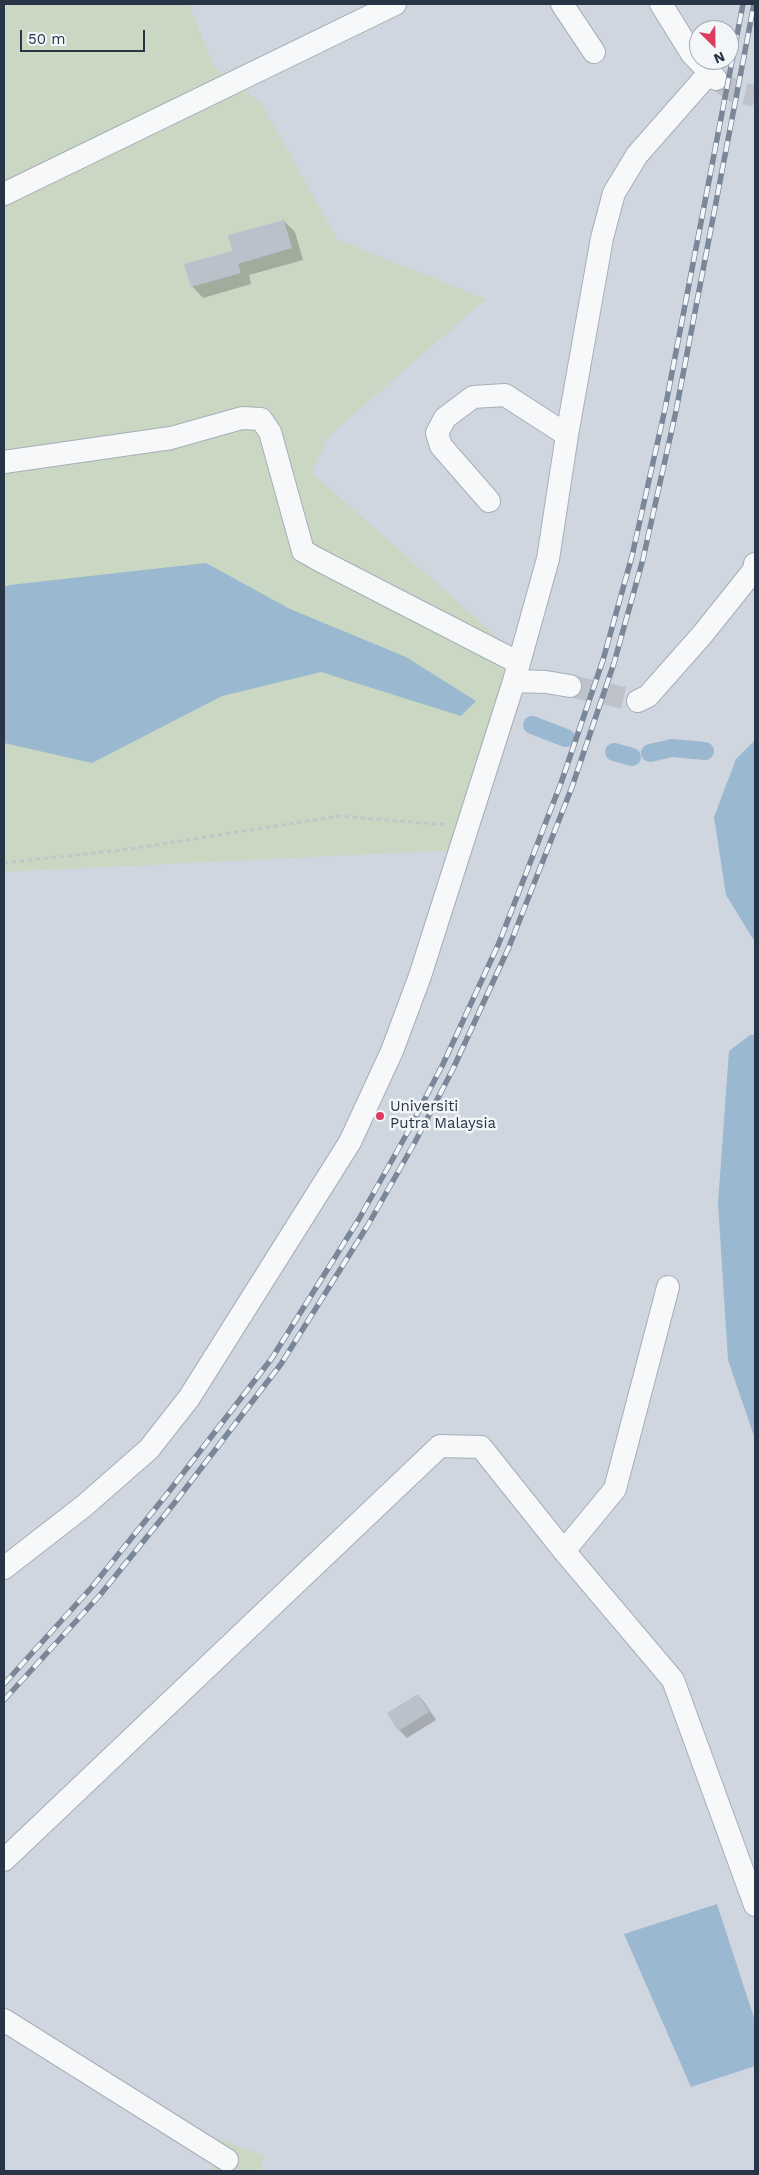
<!DOCTYPE html>
<style>
body{margin:0}
#map{position:relative;width:759px;height:2175px;overflow:hidden;background:#e3e7ec;font-family:"Work Sans",sans-serif}
canvas{display:block}
.frame{position:absolute;inset:0;border:5px solid #283547;pointer-events:none}
.north{position:absolute;left:689px;top:20px;width:50px;height:50px;box-sizing:border-box;background:#f3f6f9;border:1px solid #a2a9b2;border-radius:50%;rotate:157deg;font-size:14px;font-weight:700;line-height:20px;text-align:center;color:#283547}
.north::after{content:'';display:block;margin:auto;width:18px;height:22px;background:#de3c5e;clip-path:polygon(50% 0,100% 100%,50% 72%,0 100%)}
.scale{position:absolute;left:20px;top:30px;width:125px;height:22px;box-sizing:border-box;border:2px solid #283547;border-top:0;padding-left:6px;font-size:15px;line-height:18px;white-space:nowrap;color:#283547;-webkit-text-stroke:4px #f3f6f9;paint-order:stroke}
</style>
<div id="map">
<canvas width="759" height="2175"></canvas>
<div class="frame"></div>
<div class="north">N</div>
<div class="scale">50 m</div>
</div>
<script>
const ctx = document.querySelector('canvas').getContext('2d');
ctx.lineJoin = 'round';
function paint(path, color) { ctx.fillStyle = color; ctx.fill(path, 'evenodd'); }
function trace(path, color, width, dash) { ctx.strokeStyle = color; ctx.lineWidth = width; ctx.lineCap = dash ? 'butt' : 'round'; ctx.setLineDash(dash || []); ctx.stroke(path); }
function label(font, color, halo, rows, align = 'center') {
  ctx.font = font + ' "Work Sans",sans-serif'; ctx.lineWidth = 5; ctx.setLineDash([]); ctx.textBaseline = 'middle'; ctx.strokeStyle = halo; ctx.fillStyle = color; for (const [text, x, y, turn = 0] of rows) {
    ctx.save(); ctx.translate(x, y); ctx.rotate((+turn || 0) * Math.PI / 180); ctx.textAlign = isNaN(turn) ? turn : align; if (halo) ctx.strokeText(text, 0, 0); ctx.fillText(text, 0, 0); ctx.restore();
  }
}
const built = new Path2D(`
 M4 4H755V2171H4ZM699 30H729V60H699Z`);
const green = new Path2D(`
 M4 4H188L215 68 261 103 338 240 486 299 329 436 311 472 512 650 458 850 4 872Z
 M219 2140 264 2155 260 2171H211Z`);
const water = new Path2D(`
 M206 563 290 609 406 657 476 701 461 716 321 672 222 696 92 763 4 743V587L10 585Z
 M755 740V940L753 939 726 895 714 817 736 759Z
 M750 1035H755V1439L728 1360 718 1203 729 1051Z
 M717 1904 755 2021V2066L691 2087 624 1934Z`);
const shadow = new Path2D(`
 M284 221 295 232 303 260 249 275 251 284 203 298 192 286 234 252Z
 M418 1695 425 1703 436 1720 407 1738 399 1730 389 1713Z`);
const canal = new Path2D(`
 M532 725 566 738
 M614 752 632 757
 M650 753 672 748 705 751`);
const building = new Path2D(`
 M284 220 292 248 238 264 241 273 191 287 184 264 232 251 228 235Z
 M418 1694 429 1712 398 1731 387 1713Z`);
const minorTunnel = new Path2D(`
 M716 79 734 91 755 96
 M570 686 638 701`);
const path = new Path2D(`
 M4 863 130 849 339 816 448 825`);
const minor = new Path2D(`
 M562 4 594 52
 M661 4 692 54 716 79
 M4 194 395 4
 M4 462 171 438 242 418 261 419 270 432 303 551 321 561 519 663
 M489 501 441 446 437 433 445 418 473 397 505 395 567 435
 M514 681 546 682 570 686
 M638 701 648 696 702 635 754 570 755 564
 M564 1551 615 1489 668 1287
 M4 1568 84 1506 149 1449 189 1398 350 1142 392 1051 420 976 514 681 548 559 567 435 602 238 614 193 637 155 710 72
 M4 1860 440 1446 481 1447 564 1551 673 1680 755 1905
 M4 2020 227 2160`);
const rail = new Path2D(`
 M4 1684 92 1587 167 1494 272 1358 359 1219 405 1137 443 1064 499 943 561 783 603 660 632 556 665 409 743 4
 M4 1700 100 1595 176 1501 281 1364 368 1225 415 1142 453 1069 509 947 572 787 614 663 643 559 676 411 754 4`);
const markers = [
 [380,1116,5,"#de3c5e"]
];
const poiNames = [
 ["Universiti",390,1107],
 ["Putra Malaysia",390,1124]
];
paint(built, '#d0d6df');
paint(green, '#c9d7c3');
paint(water, '#9ab8d0');
paint(shadow, '#0003');
trace(canal, '#9ab8d0', 18);
paint(building, '#b9c1cb');
trace(minorTunnel, '#bec3cb', 22, [22, 11]);
trace(minor, '#a7aeb7', 24);
trace(path, '#c0c5cb', 3, [4, 4]);
trace(minor, '#f6f8fa', 22);
trace(rail, '#7a8798', 5.5);
trace(rail, '#f3f6f9', 4, [11]);
for (const [x, y, r, color] of markers) { const dot = new Path2D(); dot.arc(x, y, r, 0, 2 * Math.PI); ctx.fillStyle = color; ctx.fill(dot); trace(dot, '#f3f6f9', 2); }
label('15px', '#283547', '#f3f6f9', poiNames, 'left');
</script>
